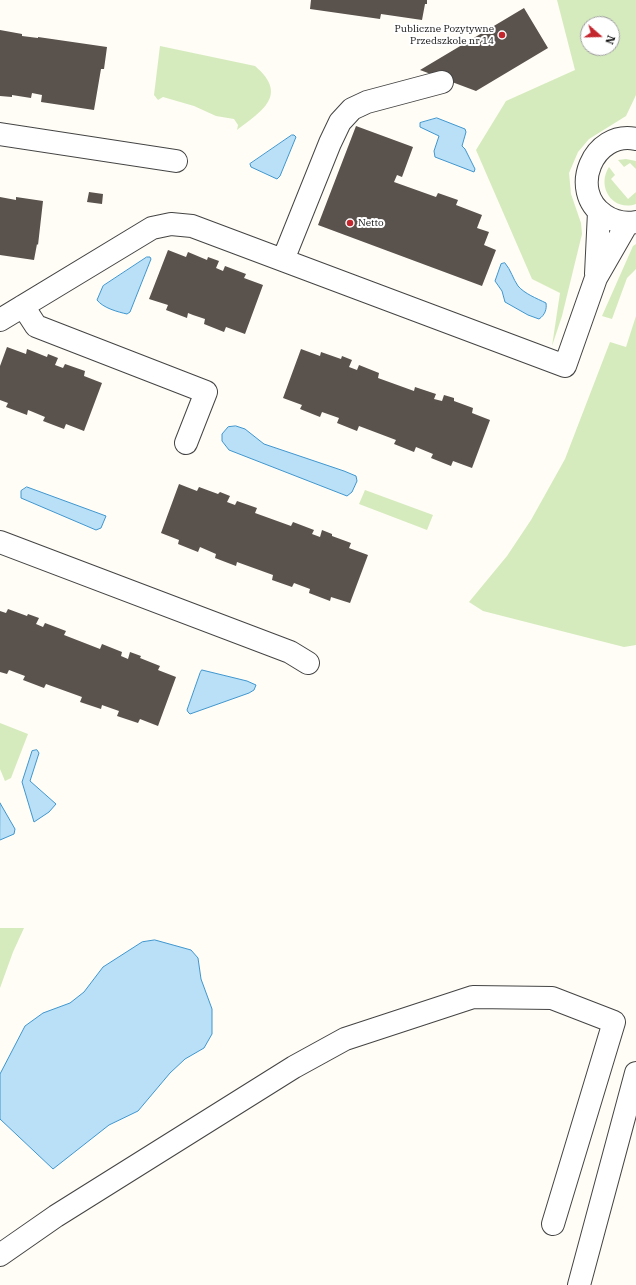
<!DOCTYPE html>
<style>
body{margin:0}
#map{position:relative;width:636px;height:1285px;overflow:hidden;background:#fffdf5;font-family:"IBM Plex Serif",serif}
canvas{display:block}
.north{position:absolute;left:580px;top:16px;width:40px;height:40px;box-sizing:border-box;background:#fff;border:1px solid #a0a0a0;border-radius:50%;rotate:110deg;font-size:11px;font-weight:700;line-height:16px;text-align:center;color:#111}
.north::after{content:'';display:block;margin:auto;width:14px;height:18px;background:#c4262e;clip-path:polygon(50% 0,100% 100%,50% 72%,0 100%)}
</style>
<div id="map">
<canvas width="636" height="1285"></canvas>
<div class="north">N</div>
</div>
<script>
const ctx = document.querySelector('canvas').getContext('2d');
ctx.lineJoin = 'round';
function paint(path, color) { ctx.fillStyle = color; ctx.fill(path, 'evenodd'); }
function trace(path, color, width, dash) { ctx.strokeStyle = color; ctx.lineWidth = width; ctx.lineCap = dash ? 'butt' : 'round'; ctx.setLineDash(dash || []); ctx.stroke(path); }
function label(font, color, halo, rows, align = 'center') {
  ctx.font = font + ' "IBM Plex Serif",serif'; ctx.lineWidth = 4; ctx.setLineDash([]); ctx.textBaseline = 'middle'; ctx.strokeStyle = halo; ctx.fillStyle = color; for (const [text, x, y, turn = 0] of rows) {
    ctx.save(); ctx.translate(x, y); ctx.rotate((+turn || 0) * Math.PI / 180); ctx.textAlign = isNaN(turn) ? turn : align; if (halo) ctx.strokeText(text, 0, 0); ctx.fillText(text, 0, 0); ctx.restore();
  }
}
const green = new Path2D(`
 M557 0H636V95L626 116 589 139 578 152 569 173 571 194 581 223 582 234 562 316 552 346 560 293 532 279 476 150 506 101 575 70ZM588 24H612V48H588Z
 M160 46 255 66C289 95 262 111 237 130L238 125 234 119 216 116 194 106 163 97 158 100 154 95Z
 M626 159 636 161V169L630 163 624 167 618 160Z
 M609 167 615 175 611 179 628 199 636 192V204C613 212 596 187 609 167Z
 M636 244V269L627 278 612 319 602 316 633 246Z
 M636 316V645L624 647 483 611 469 602 507 556 531 520 565 459 610 342 626 347Z
 M365 490 433 515 427 530 359 504Z
 M0 723 28 734 11 778 5 781 0 769Z
 M0 928H24L13 952 0 988Z`);
const water = new Path2D(`
 M437 118 465 129 466 132 462 146 465 149 475 169 474 172 435 157 434 151 439 136 420 127V123Z
 M292 135H294L296 137 280 176 277 179 251 167 250 164Z
 M147 257H150L151 259 130 312 127 314C118 312 103 308 97 300L103 286Z
 M505 263C511 270 513 279 518 286 525 294 536 298 546 303 547 309 545 315 539 319L528 315 505 302 502 291 495 281 501 264Z
 M236 426 245 429 264 444 344 471 356 476 357 481 352 492 347 496 229 450 222 441V434L228 427Z
 M27 487 106 516 101 528 96 530 21 498V491Z
 M202 670 247 681 256 685 254 690 249 693 190 714 188 712 187 710 200 673Z
 M37 750 39 753 30 781 56 804 49 812 34 822 22 782 32 751Z
 M0 803 15 829 14 834 0 840Z
 M155 940 191 950 198 958 201 979 212 1009V1034L204 1048 185 1059 170 1073 138 1111 109 1125 53 1169 0 1119V1074L25 1026 43 1013 70 1003 84 992 103 967 142 942Z`);
const building = new Path2D(`
 M311 0H427V4H425L422 20 381 14 380 19 310 9Z
 M524 8 548 48 476 91 420 70Z
 M0 30 22 34V36L38 38V37L107 47 104 69H101L94 110 41 102 42 95 32 93 31 98 12 95V97L0 96Z
 M356 126 413 147 402 177 397 175 394 182 436 197 438 193 458 200 456 205 482 215 477 228 489 232 484 245 496 250 482 286 318 225Z
 M89 192 103 194 102 204 87 202Z
 M0 197 16 200V197L43 201 38 245 37 244 34 260 0 255Z
 M168 250 186 257 188 252 207 260 208 257 219 261 216 268 223 271 225 266 246 274 244 278 263 285 245 334 226 327 224 332 204 324 205 319 193 315 188 313 187 318 166 310 168 305 149 299Z
 M7 347 26 354 27 349 47 357 48 354 58 358 55 365 63 368 65 364 85 371 84 376 102 383 84 431 66 424 64 429 43 421 45 417 33 412 28 410 27 415 6 407 8 403 0 400V366Z
 M301 349 320 356 321 352 341 359 342 356 352 360 349 367 357 370 359 365 379 373 378 378 414 391 415 387 436 394 434 399 442 401 444 395 454 398V401L473 408 472 413 490 420 472 468 453 461 451 466 431 458 433 454 416 447 414 452 394 444 396 440 359 426 357 431 337 423 339 418 322 412 320 417 300 409 302 405 283 398Z
 M179 484 197 491 199 487 218 494 220 492 230 496 227 502 235 505 237 501 257 508 255 513 291 526 293 522 314 530 312 534 320 537 322 530 332 534V536L351 543 349 548 368 555 350 603 331 597 330 601 309 593 310 589 294 583 292 587 272 580 273 575 237 562 236 566 215 558 216 554 200 547 198 552 178 544 179 540 161 533Z
 M8 609 27 616 28 614 39 618 36 624 43 627 45 623 66 631 64 635 100 649 102 644 122 652 121 656 128 659 130 652 141 656 140 658 160 666 158 670 176 677 158 726 140 719 138 723 117 716 119 711 102 705 101 709 80 702 82 697 46 684 44 688 23 680 25 676 9 670 7 674 0 672V611L6 613Z`);
const minor = new Path2D(`
 M0 134 176 161
 M636 139C593 130 568 191 604 215 614 222 624 224 636 222
 M283 260 330 143 340 122 352 109 367 102 442 82
 M596 274 599 212
 M23 306 36 326 206 392 186 443
 M0 320 152 228 171 224 192 226 565 366 596 278 627 224
 M0 542 290 652 308 663
 M0 1255 56 1216 294 1067 345 1039 473 997 552 998 614 1022 553 1224
 M579 1285 636 1073`);
const markers = [
 [502,35,4,"#c4262e"],
 [350,223,4,"#c4262e"]
];
const poiNames = [
 ["Publiczne Pozytywne",494,29],
 ["Przedszkole nr 14",494,41],
 ["Netto",358,223,"left"]
];
paint(green, '#d5ebbd');
paint(water, '#b9e0f7');
trace(water, '#3f96cf', 1);
paint(building, '#5a524d');
trace(minor, '#444', 24);
trace(minor, '#fff', 22);
for (const [x, y, r, color] of markers) { const dot = new Path2D(); dot.arc(x, y, r, 0, 2 * Math.PI); ctx.fillStyle = color; ctx.fill(dot); trace(dot, '#fff', 1.5); }
label('10px', '#111', '#fff', poiNames, 'right');
</script>
